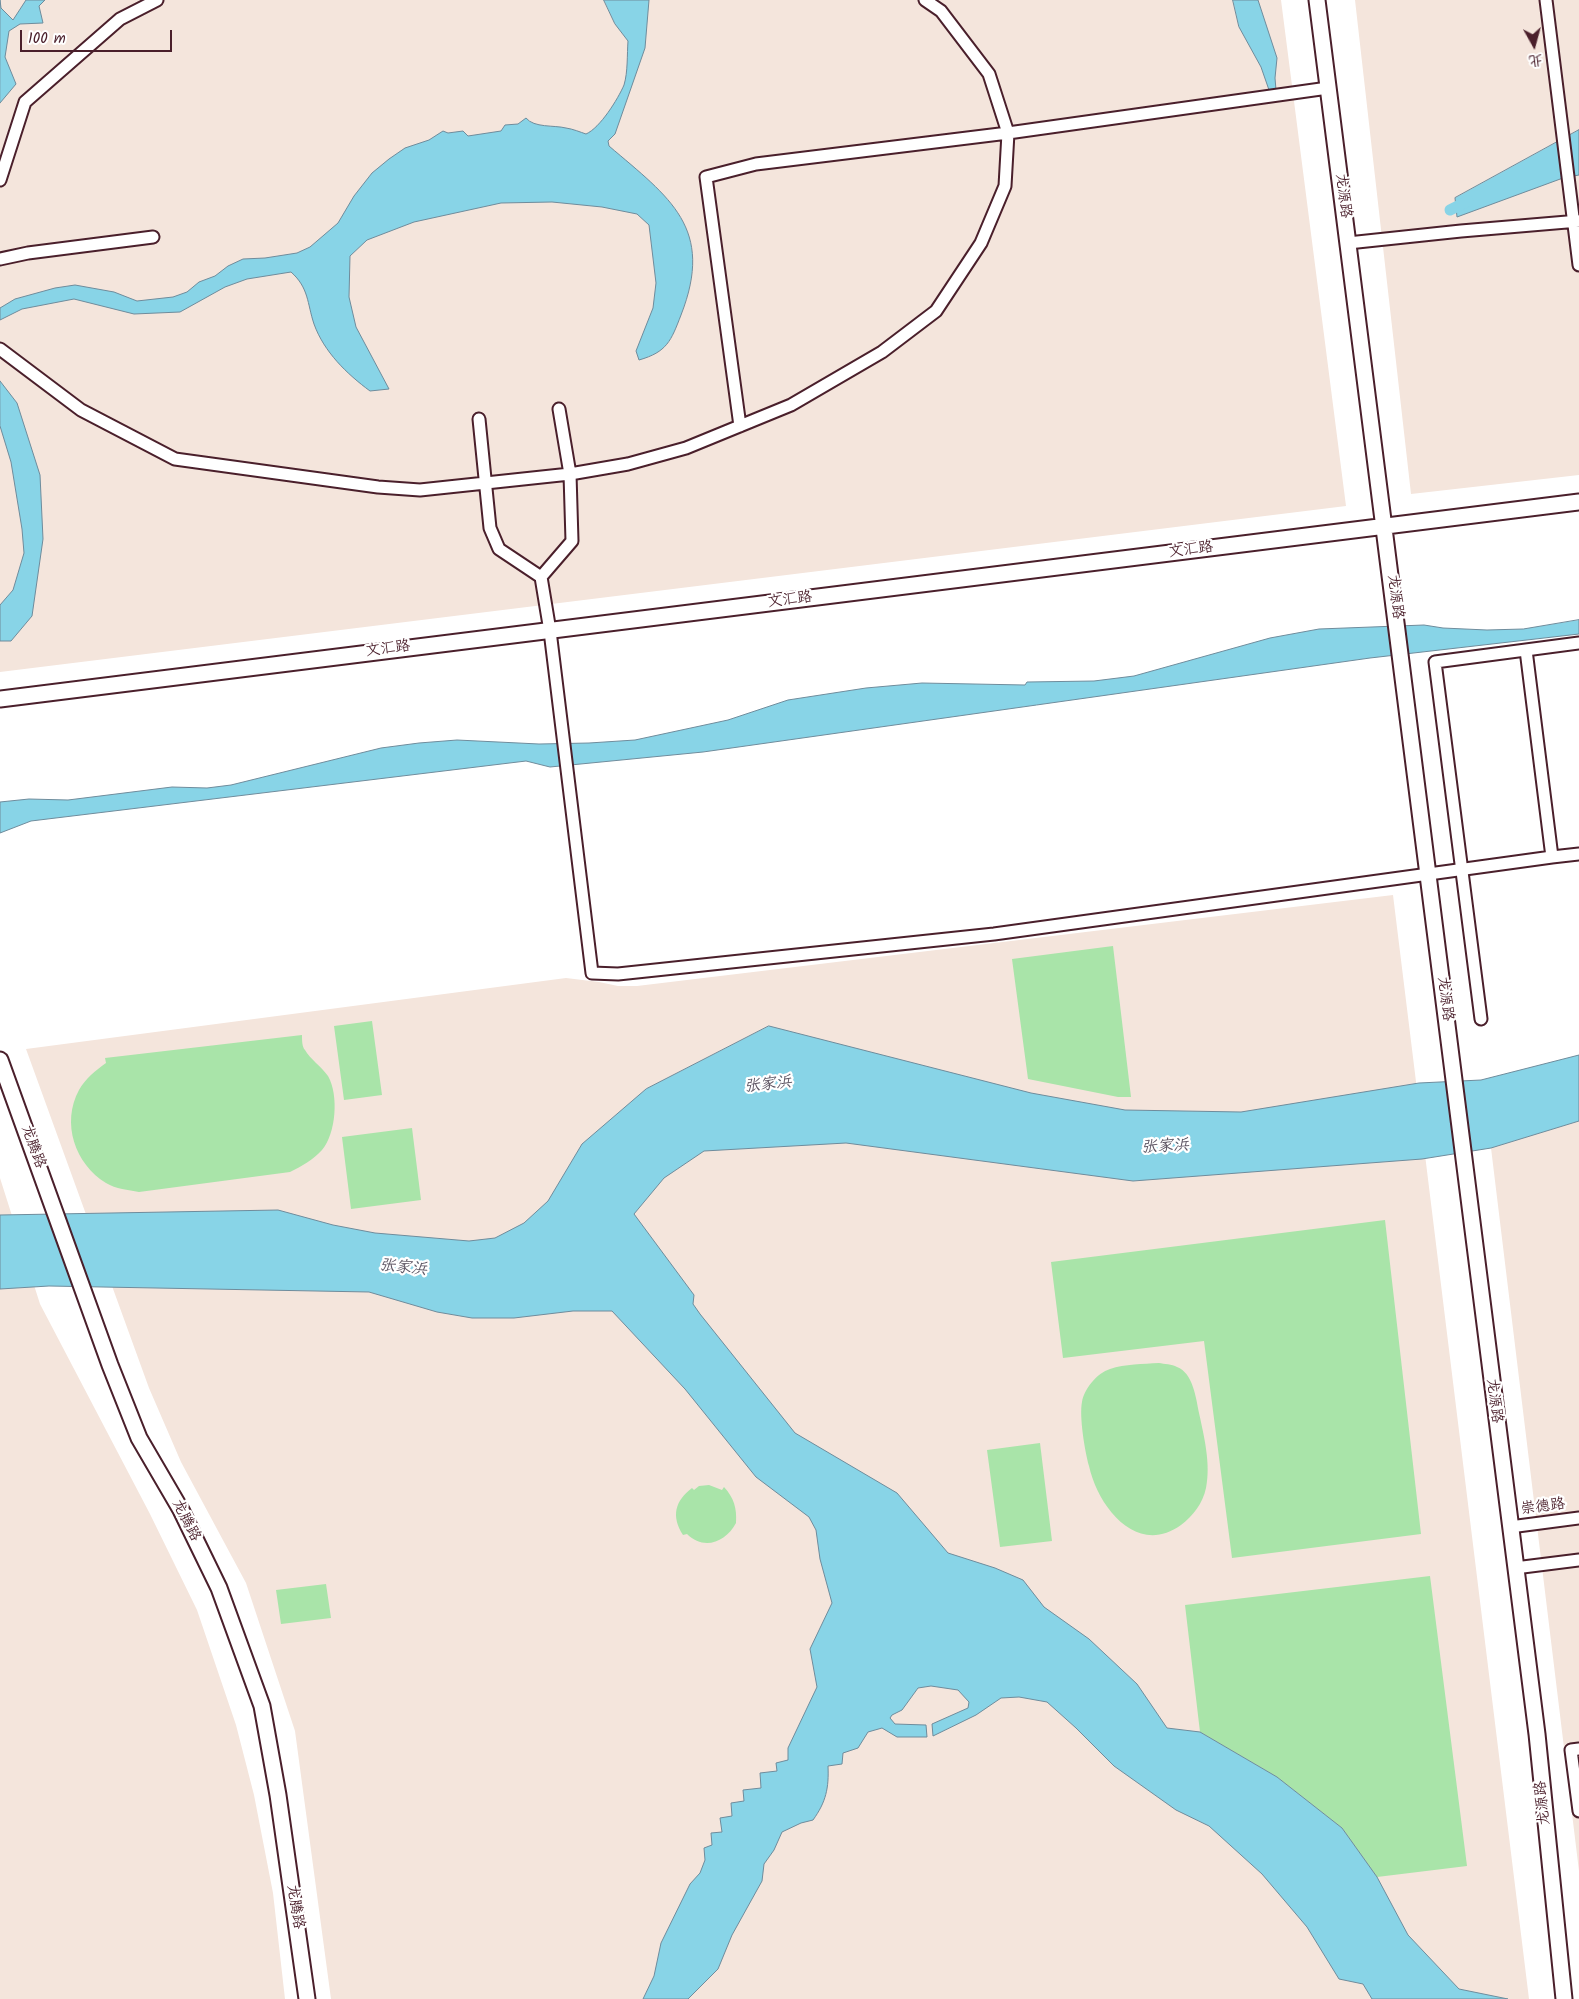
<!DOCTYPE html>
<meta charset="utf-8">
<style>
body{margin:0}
#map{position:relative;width:1579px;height:1999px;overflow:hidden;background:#fff;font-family:Kalam,"LXGW WenKai TC",sans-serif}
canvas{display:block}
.north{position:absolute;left:1509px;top:20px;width:50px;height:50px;-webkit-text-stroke:4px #fff;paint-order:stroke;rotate:173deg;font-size:14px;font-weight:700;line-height:20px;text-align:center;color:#4a1f2b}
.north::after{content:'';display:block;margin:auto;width:18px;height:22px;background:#4a1f2b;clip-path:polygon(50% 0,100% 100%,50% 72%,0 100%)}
.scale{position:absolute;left:20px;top:30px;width:152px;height:22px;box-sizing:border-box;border:2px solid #4a1f2b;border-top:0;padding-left:6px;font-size:15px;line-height:18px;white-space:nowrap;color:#4a1f2b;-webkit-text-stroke:4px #fff;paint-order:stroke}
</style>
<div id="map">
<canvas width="1579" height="1999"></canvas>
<div class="north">北</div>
<div class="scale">100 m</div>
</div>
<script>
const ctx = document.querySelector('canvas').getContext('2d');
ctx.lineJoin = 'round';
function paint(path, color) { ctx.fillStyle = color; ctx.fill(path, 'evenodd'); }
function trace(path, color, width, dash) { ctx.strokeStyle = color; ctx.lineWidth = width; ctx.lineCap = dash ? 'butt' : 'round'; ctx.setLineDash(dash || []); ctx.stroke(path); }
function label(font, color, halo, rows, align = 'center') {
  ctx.font = font + ' Kalam,"LXGW WenKai TC",sans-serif'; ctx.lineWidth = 4.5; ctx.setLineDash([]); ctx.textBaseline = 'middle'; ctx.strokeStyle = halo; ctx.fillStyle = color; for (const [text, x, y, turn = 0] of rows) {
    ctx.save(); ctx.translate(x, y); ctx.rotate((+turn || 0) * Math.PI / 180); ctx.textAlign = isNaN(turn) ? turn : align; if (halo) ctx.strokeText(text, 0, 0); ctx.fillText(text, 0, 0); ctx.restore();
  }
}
const built = new Path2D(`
 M0 0H1281L1346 506 0 672Z
 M1355 0H1579V475L1411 494Z
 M1393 895 1529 1999H331L295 1731 246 1583 181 1462 149 1388 26 1049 566 978 599 982 618 986H637Z
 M1579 1121V1871L1491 1148Z
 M0 1178 40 1304 150 1514 197 1610 236 1725 254 1795 273 1893 285 1999H0Z`);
const green = new Path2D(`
 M1113 946 1131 1097H1118L1028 1079 1012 959Z
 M372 1021 382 1095 344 1100 334 1026Z
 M302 1035C302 1040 302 1047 305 1050 310 1059 321 1066 328 1076 339 1095 336 1134 322 1150 313 1160 302 1166 290 1172L139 1192C128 1190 116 1189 106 1183 75 1164 61 1123 79 1090 85 1079 96 1070 106 1063L105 1058Z
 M412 1128 421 1200 351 1209 342 1137Z
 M1385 1220 1421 1534 1232 1558 1204 1341 1063 1358 1051 1262Z
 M1159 1363C1164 1364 1172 1364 1177 1367 1193 1373 1196 1398 1199 1413 1204 1436 1211 1464 1206 1488 1203 1503 1193 1516 1181 1525 1137 1557 1098 1507 1089 1466 1085 1452 1079 1416 1082 1402 1084 1389 1097 1373 1110 1369 1125 1364 1143 1364 1159 1363Z
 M1040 1443 1052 1541 1000 1547 987 1450Z
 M709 1485 722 1490 724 1487C734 1498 737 1508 736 1523 726 1542 704 1551 687 1534L683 1535C671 1516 675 1501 692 1488L694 1490 699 1486Z
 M1430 1576 1467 1866 1377 1877 1342 1828 1277 1777 1200 1732 1185 1605Z
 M326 1584 331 1618 281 1624 276 1590Z`);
const water = new Path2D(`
 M0 0 1 8 13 20 26 0H45L39 6 43 23 20 24 9 31 5 57 16 84 0 103Z
 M604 0H649L645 48 615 134 608 141 609 146C670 198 715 228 681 315 671 341 667 352 639 360L636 351 653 308 656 283 649 225 637 214 602 207 552 202 501 203 414 222 367 240 350 256 349 297 356 327 389 389 370 391C347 374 324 352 314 324 307 303 309 288 291 272L247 279 225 287 180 312 134 314 74 299 22 309 0 320V308L15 299 55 288 75 285 114 292 137 301 173 297 187 292 199 282 215 276 228 266 243 259 265 258 297 253 310 247 338 223 354 196 372 173 389 159 405 148 429 140 443 131 448 133 463 131 468 136 501 131 505 125 518 124 526 118C534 128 554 125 566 128 573 129 580 132 586 134 600 128 618 99 624 85 628 72 627 54 628 41L615 24Z
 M1233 0H1258L1277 58 1275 78 1276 90H1269L1261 67 1239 27Z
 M1579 130V175L1563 178 1457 217 1455 198Z
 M0 381 17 403 40 475 43 539 32 616 11 641H0V605L13 590 24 553 22 529 11 462 0 426Z
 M1579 620V634L1370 658 703 752 550 767 526 761 31 821 0 833V802L29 799 68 800 172 787 207 788 231 785 381 748 419 743 457 740 539 744 589 743 635 740 728 720 788 700 866 688 922 683 1025 685 1027 682 1094 681 1134 676 1270 638 1319 629 1424 625 1443 628 1487 630 1523 629Z
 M769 1026 1031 1093 1125 1110 1241 1112 1419 1083 1481 1080 1579 1055V1121L1491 1148 1422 1159 1133 1181 846 1143 704 1151 664 1178 634 1214 694 1295 693 1304 700 1314 795 1433 897 1493 948 1553 995 1568 1023 1580 1044 1607 1089 1639 1137 1684 1167 1728 1200 1732 1277 1777 1342 1828 1377 1877 1408 1935 1459 1989 1508 1999H1372L1363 1984 1339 1979 1307 1927 1262 1874 1209 1826 1176 1810 1114 1766 1076 1728 1047 1702 1019 1697 1001 1698 976 1715 933 1736 932 1724 968 1708 969 1702 958 1690 931 1686 918 1688 902 1710 892 1715 890 1718 895 1724 926 1725 927 1737H897L882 1728 868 1732 858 1748 843 1753 842 1764 828 1766C829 1788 826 1802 813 1820L801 1823 782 1832 774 1850 764 1864 762 1881 732 1935 718 1969 688 1999H643L654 1976 661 1943 690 1884 700 1873 705 1860 704 1848 712 1845 711 1833 722 1832 720 1818 732 1816 731 1803 744 1801 743 1790 761 1788 760 1773 777 1771 776 1763 788 1760V1748L817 1687 810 1649 832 1603 820 1559 816 1530 809 1517 756 1477 685 1389 612 1311H573L514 1318H472L437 1312 369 1292 49 1286 0 1289V1215L278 1210 333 1225 375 1233 469 1241 495 1238 524 1223 548 1201 582 1144 646 1089Z`);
const canal = new Path2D(`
 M1450 210 1468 201`);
const street = new Path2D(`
 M1546 0 1579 265
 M0 180 25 102 120 19 157 0
 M1348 243 1461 231 1579 221
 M0 259 28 253 153 237
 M0 349 81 410 175 459 378 487 420 490 570 474 628 464 686 448 791 405 882 352 936 311 981 243 1005 186 1008 133 989 74 941 11 925 0
 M479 419 490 528 499 549 541 577 550 631 592 973 618 974 994 934 1552 857 1526 650
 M740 426 706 177 756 164 1008 133 1328 88
 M541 577 572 541 570 474 559 409
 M1552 857 1579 854
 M1481 1019 1435 662 1579 643
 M1510 1527 1579 1518
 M1515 1568 1579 1560
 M1579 1749 1571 1750 1579 1811`);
const secondary = new Path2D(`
 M1317 0 1537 1734 1564 1999
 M0 699 1579 502
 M0 1060 110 1365 139 1438 181 1510 219 1588 262 1706 278 1795 307 1999`);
const streetNames = [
 ["龙源路",1342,196,83],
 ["文汇路",1191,551,-7],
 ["龙源路",1394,597,83],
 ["文汇路",790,601,-7],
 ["文汇路",388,650,-7],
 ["龙源路",1444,999,83],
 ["龙腾路",32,1147,70],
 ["龙源路",1493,1401,83],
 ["崇德路",1543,1508,-7],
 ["龙腾路",185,1521,63],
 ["龙源路",1544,1803,-96],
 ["龙腾路",294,1907,81]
];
const waterNames = [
 ["张家浜",768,1086,-6],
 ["张家浜",1165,1148,-3],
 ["张家浜",403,1269,6]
];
paint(built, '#f4e5dc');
paint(green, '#a9e4a9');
paint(water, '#88d4e7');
trace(water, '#6f8c9c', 1);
trace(canal, '#88d4e7', 11);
trace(street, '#4a1f2b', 15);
trace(secondary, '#4a1f2b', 19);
trace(street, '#fff', 11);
trace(secondary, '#fff', 15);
label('15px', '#4a1f2b', '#fff', streetNames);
label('italic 16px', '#5d5563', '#fff', waterNames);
</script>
